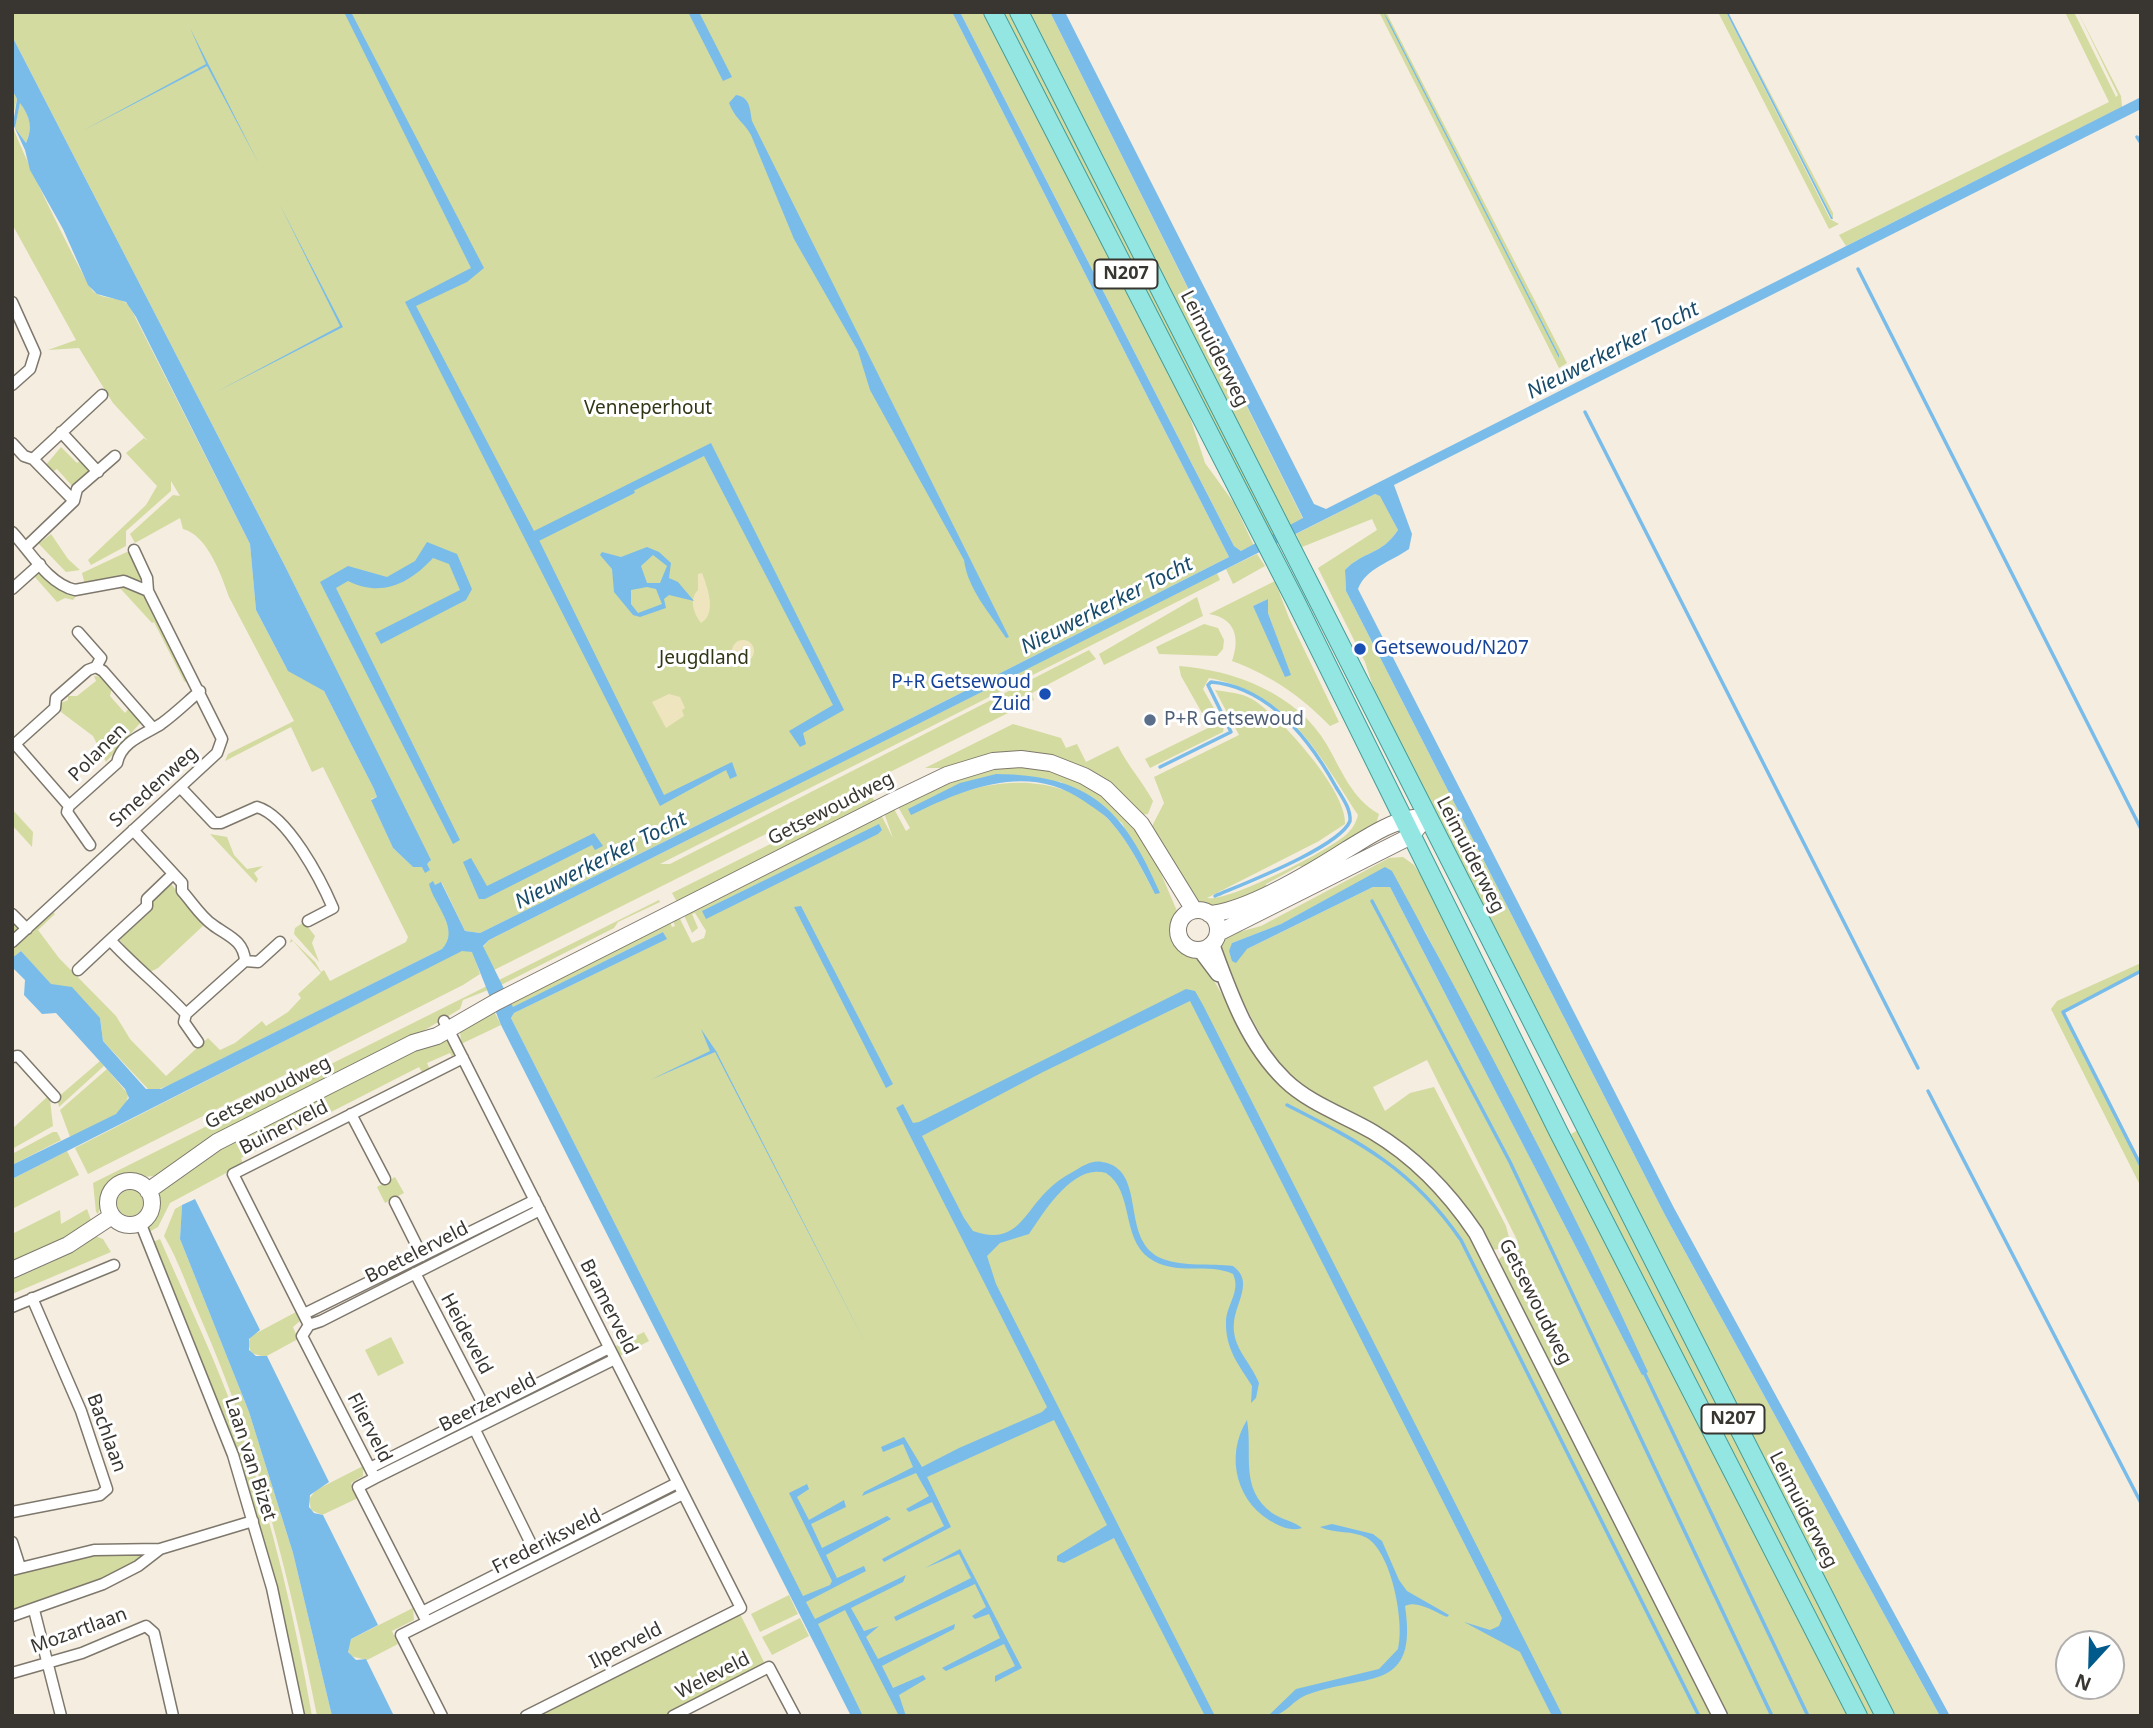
<!DOCTYPE html>
<style>
body{margin:0}
#map{position:relative;width:2153px;height:1728px;overflow:hidden;background:#f5ede0;font-family:"Noto Sans",sans-serif}
canvas{display:block}
.frame{position:absolute;inset:0;border:14px solid #393631;pointer-events:none}
.north{position:absolute;left:2055px;top:1630px;width:70px;height:70px;box-sizing:border-box;background:#fff;border:2px solid #b0afad;border-radius:50%;rotate:202deg;font-size:19px;font-weight:700;line-height:28px;text-align:center;color:#393631}
.north::after{content:'';display:block;margin:auto;width:24px;height:32px;background:#015a8c;clip-path:polygon(50% 0,100% 100%,50% 72%,0 100%)}
</style>
<div id="map">
<canvas width="2153" height="1728"></canvas>
<div class="frame"></div>
<div class="north">N</div>
</div>
<script>
const ctx = document.querySelector('canvas').getContext('2d');
ctx.lineJoin = 'round';
function paint(path, color) { ctx.fillStyle = color; ctx.fill(path, 'evenodd'); }
function trace(path, color, width, dash) { ctx.strokeStyle = color; ctx.lineWidth = width; ctx.lineCap = dash ? 'butt' : 'round'; ctx.setLineDash(dash || []); ctx.stroke(path); }
function label(font, color, halo, rows, align = 'center') {
  ctx.font = font + ' "Noto Sans",sans-serif'; ctx.lineWidth = 6; ctx.setLineDash([]); ctx.textBaseline = 'middle'; ctx.strokeStyle = halo; ctx.fillStyle = color; for (const [text, x, y, turn = 0] of rows) {
    ctx.save(); ctx.translate(x, y); ctx.rotate((+turn || 0) * Math.PI / 180); ctx.textAlign = isNaN(turn) ? turn : align; if (halo) ctx.strokeText(text, 0, 0); ctx.fillText(text, 0, 0); ctx.restore();
  }
}
const green = new Path2D(`
 M12 12H952L1229 557 819 765 480 933 465 931 442 883 435 886 433 882 450 933 449 941 442 949 172 1084 157 1090 148 1089 103 1041 100 1018 51 985 21 951 12 958V921L29 933 51 910 55 914 38 930 59 958 116 1016 130 1039 166 1076 208 1038 220 1050 235 1043 262 1021 266 1026 288 1012 301 998 298 994 321 973 293 941 290 943 291 939 315 962 321 972 324 970 330 981 406 942 408 937 323 767 312 772 291 727 225 761 228 754 294 721 229 597C221 574 207 535 183 529L180 518 135 543 130 534 173 495 180 496 171 481V491L126 531V546L91 565 88 560 146 505 157 486 126 453 144 438 148 441 113 403 79 348 48 350 76 340 12 224V90L17 99C15 108 12 117 13 126 15 139 86 285 94 292 104 300 119 296 129 305L250 544 256 610 287 669 324 691 374 789 377 797 371 799 393 848 413 867 430 862 286 568 12 36Z
 M960 12H987L1185 402 1205 463 1234 503 1254 546 1241 551 1234 546Z
 M999 12H1011L1276 534 1268 538Z
 M1024 12H1050L1303 519 1291 526 1271 497Z
 M1379 12H1386L1567 363 1559 368Z
 M1718 12H1726L1830 219 1839 224 1829 229Z
 M1728 12 1833 213V219L1832 217Z
 M2065 12H2074L2116 97 2118 95 2078 12 2121 96 2122 107 1846 246 1839 235 2109 102Z
 M20 102C30 116 33 127 26 143L15 128Z
 M61 447 77 463 81 460 89 469V474L73 487 57 469 51 473 45 466Z
 M1375 494 1381 496 1398 530C1382 555 1363 551 1345 570L1346 591 1666 1217 1940 1716H1896L1658 1259 1381 713 1365 662 1318 568 1377 530 1372 519 1302 547 1296 534Z
 M51 534 68 559 80 570 66 572 38 543V538L41 542Z
 M129 551 143 581 126 578 85 585 82 573Z
 M1257 554 1265 566 1233 584 1226 569Z
 M1217 573 1220 580 660 864H670L1089 650 1096 659 1032 693 1034 700 494 970 492 968 483 947 489 940Z
 M38 574C53 578 60 593 77 595L73 600 65 598 57 602 34 576Z
 M1275 581 1289 618 1339 722 1330 726C1301 696 1272 676 1232 661 1240 639 1236 618 1209 614ZM1268 599V613L1290 675 1253 606Z
 M119 587H128L144 594 192 686 184 681 154 622 152 623Z
 M1197 597 1203 616 1104 665 1099 654Z
 M1204 624 1218 628 1224 640 1223 649 1217 656 1159 654 1156 647Z
 M1179 666C1234 670 1298 694 1327 745 1342 771 1352 799 1379 814L1376 824 1304 867 1299 866 1266 884V891L1210 908 1196 901 1151 828 1164 803 1154 777 1239 735 1215 690C1228 692 1241 693 1252 699 1280 716 1348 792 1345 824L1319 841 1207 898C1227 903 1330 850 1347 834 1352 829 1356 823 1358 815 1318 753 1289 694 1209 678L1203 689 1224 726 1223 732 1150 768 1145 759 1210 727 1181 676Z
 M94 676 104 677 112 688 110 696 125 713 129 708 141 722 106 762 93 736 61 712V703L68 700V696H77L96 681Z
 M1013 724 1061 738 1066 748 1077 744 1086 762 1118 746C1128 766 1142 781 1153 801L1148 814 1142 815 1119 791 1100 778 1055 759 951 768H925Z
 M1025 764 1061 771 1095 787 1127 815 1156 862 1177 911 1174 936 1180 948 1202 960 1260 1060 1377 1140 1427 1180 1468 1231 1715 1716H863L511 1018 514 1013 666 939 663 932 513 1008 509 1000 669 920 672 927 675 926 672 918 678 915 692 943 704 938 706 931 695 913 692 914 698 928 692 933 683 913 880 813 893 838 884 813 893 807 906 831 910 828 897 805 983 768ZM996 774 1061 782 1122 823 1155 894C1141 868 1129 841 1109 820 1067 774 1002 776 948 797Z
 M871 794 876 804 677 902 672 893Z
 M12 809 33 832 32 847 12 825Z
 M210 834 227 837 234 855 247 869 263 866 254 873 258 879 256 883Z
 M1403 857 1414 865 1426 883 1854 1716H1726L1497 1261 1518 1242 1427 1060 1373 1087 1385 1111 1410 1093 1434 1087 1506 1226 1510 1241 1505 1248 1492 1250 1457 1199 1293 1081 1261 1043 1263 1039 1224 967 1219 947 1228 935 1261 926 1389 858ZM1385 868 1426 933 1631 1336H1622L1390 887H1373L1247 949 1232 943 1281 924Z
 M171 884 205 924 158 968 148 973 119 939 153 906 154 898Z
 M659 900 660 902 618 922 614 928 503 984 463 1000 460 1009 413 1037 208 1141 154 1176 119 1179 107 1189 98 1214 96 1212 93 1183Z
 M304 922 315 936 312 943 319 962 294 934 295 928Z
 M462 950 473 952 480 974 463 985 88 1174 75 1148Z
 M2141 963V971L2063 1012 2141 1163V1187L2051 1009 2057 1001Z
 M493 1009 501 1025 461 1044 460 1030Z
 M447 1039 454 1051 453 1058 450 1053 427 1063 430 1070 423 1074 419 1067 241 1158 243 1164 170 1203 158 1227 149 1232V1223L160 1192 203 1157 406 1053Z
 M100 1061 104 1066 59 1107 57 1098Z
 M107 1069 128 1094C128 1117 88 1128 70 1137L60 1110Z
 M47 1097 50 1100 53 1126 12 1149V1129Z
 M1578 1130 1880 1716H1865L1620 1242 1571 1134Z
 M53 1132H57L61 1140 12 1165V1154Z
 M67 1151 79 1175 12 1209V1179Z
 M395 1177 404 1193 385 1203 377 1187Z
 M117 1203a13 13 0 1 1 26 0a13 13 0 1 1-26 0Z
 M182 1205 180 1239 249 1412 293 1553 332 1716H317C290 1579 257 1447 201 1319 189 1292 179 1261 164 1236L175 1209Z
 M87 1209 91 1220 65 1241 12 1262V1234L60 1210 61 1224Z
 M95 1236 103 1239 111 1252 12 1294V1280L54 1261Z
 M160 1239C188 1303 218 1365 241 1431 273 1524 295 1619 312 1716H304C273 1549 221 1397 153 1242Z
 M296 1312 300 1321 293 1327 298 1339 265 1357 251 1353 248 1343 251 1336Z
 M644 1332 649 1341 620 1356 616 1346Z
 M391 1337 404 1363 378 1376 365 1350Z
 M363 1466V1476L351 1483 358 1498 322 1515 311 1510 309 1499 316 1490Z
 M144 1552V1558L116 1575 12 1614V1572L87 1554Z
 M789 1595 798 1614 760 1632 751 1614Z
 M413 1608 414 1620 392 1631 398 1644 367 1660 350 1656 347 1648 351 1639Z
 M739 1612 766 1666 668 1716H533Z
 M800 1618 809 1636 772 1655 762 1637Z`);
const sand = new Path2D(`
 M702 573C708 588 717 614 701 623 693 612 689 599 698 590V574Z
 M732 651a11 11 0 1 1 22 0a11 11 0 1 1-22 0Z
 M669 694 680 697 685 708 682 710 684 716 666 728 652 702Z`);
const water = new Path2D(`
 M344 12H351L484 268 467 282 416 306 534 531 711 443 844 710 803 733 806 744 800 747 789 731 833 705 704 456 538 538 664 795 732 762 737 776 730 779 726 770 660 806 405 302 471 268Z
 M688 12H699L732 77 723 81Z
 M952 12H960L1234 546 1241 551 1303 518 1050 12H1065L1314 504 1326 509 2141 97V109L1394 485 1412 534 1409 549C1391 562 1366 568 1358 589L1674 1208 1950 1716H1940L1666 1217 1346 591 1345 570C1363 551 1382 555 1398 530L1380 496 1375 494 489 940 483 946 513 1007 663 932 667 939 514 1013 511 1018 803 1596 830 1585 832 1581 789 1493 807 1484 809 1489 797 1497 809 1520 844 1500 846 1507 811 1524 822 1548 887 1516 891 1519 826 1555 837 1578 864 1566 866 1571 806 1602 815 1619 906 1575 903 1582 851 1608 864 1631 879 1626 866 1637 878 1659 955 1624 954 1629 882 1666 893 1688 923 1675 926 1679 899 1695 906 1716H899L845 1610 818 1624 863 1716H851L501 1025 472 952 462 951 12 1179V1165L116 1114 129 1098 125 1089 56 1013 42 1014 24 995 25 980 12 967V958L21 951 51 984 72 987 100 1018 103 1041 146 1089H161L442 949C461 930 434 905 429 884L433 881 435 885 441 882 465 931 480 933 819 765 1229 557Z
 M1383 12 1389 21 1559 355V358Z
 M1726 12H1728L1833 219H1831Z
 M190 28 259 164 207 66 82 131 206 64Z
 M12 36 286 568 431 860 427 864 430 870 425 873 422 867H413L393 848 371 800 377 797 374 789 324 691 288 671 256 610 250 544 136 317 126 302 97 294 88 285 63 229 30 170 25 150 13 124 17 99 12 90ZM20 103C30 116 33 128 26 143L15 128Z
 M736 95C750 97 750 109 752 121L1009 637 1006 638C990 613 968 590 964 560L870 390 858 351 794 239 751 135C743 121 736 120 729 103Z
 M280 205 343 327 216 392 340 326Z
 M427 542 457 554 472 589 466 600 381 644 375 633 460 590 449 564 433 558C410 583 382 598 348 581L336 588 460 840 453 844 320 582 348 566 387 577 415 561Z
 M647 547 659 552 671 563 669 578 678 582 694 601 669 595 664 599 666 608 640 617 633 615 614 592 612 569 600 555 602 552 621 557ZM653 555 667 566 660 583H647L641 566ZM647 587 656 589 662 604 638 613 631 604V590Z
 M1268 599V613L1291 675 1285 677 1253 606Z
 M996 774C1091 775 1124 810 1160 893L1155 894C1142 869 1129 842 1110 821 1103 813 1092 807 1084 801 1028 762 966 788 911 815L908 809 960 783Z
 M879 824 882 830 878 834 706 919 702 911Z
 M594 833 603 846 595 850 592 845 485 899H479L463 862 471 858 487 886Z
 M1385 867 1392 871C1481 1035 1571 1202 1648 1372L1642 1375 1390 887H1373L1247 949 1236 963 1232 961 1229 951 1232 943 1281 924Z
 M801 906 893 1084 886 1088 794 907Z
 M1186 989 1195 991 1203 1005 1563 1716H1552L1520 1652 1464 1622 1490 1630 1499 1626 1502 1618 1190 1001 1043 1072 922 1136 964 1218 973 1231C1018 1247 1024 1211 1050 1188 1057 1181 1067 1175 1076 1170 1084 1165 1093 1160 1102 1162 1149 1169 1118 1242 1163 1259 1184 1267 1210 1263 1233 1266 1254 1281 1236 1302 1234 1322 1231 1347 1251 1362 1259 1383L1256 1398 1251 1403 1252 1386C1239 1365 1225 1349 1226 1321 1227 1304 1241 1291 1233 1274 1209 1262 1176 1277 1149 1258 1121 1238 1134 1191 1106 1173 1073 1163 1044 1212 1029 1234L1000 1243 987 1256 996 1284 1215 1716H1205L1114 1538 1064 1563 1057 1561V1556L1107 1525 1054 1420 927 1477 951 1527 884 1562 882 1559 944 1526 932 1502 909 1512 906 1509 929 1496 916 1473 862 1496 864 1492 913 1467 903 1444 883 1452 881 1447 904 1437 922 1467 959 1448 1042 1412 1047 1407 896 1108 903 1104 913 1123 919 1122Z
 M701 1029 716 1051 868 1348 715 1052 650 1080 710 1051Z
 M195 1199 260 1330 249 1339V1350L256 1356H267L329 1482 310 1495 309 1507 314 1513 323 1515 378 1625 351 1639 348 1652 356 1660 366 1659 394 1716H332L293 1553 249 1412 180 1239 182 1205Z
 M1247 1420C1253 1455 1239 1488 1272 1513 1282 1520 1294 1521 1302 1528 1293 1531 1284 1528 1276 1524 1237 1505 1224 1457 1247 1420Z
 M1332 1524 1373 1534 1382 1541 1399 1580 1407 1591 1449 1615 1447 1617C1434 1612 1418 1600 1405 1606 1418 1692 1369 1673 1309 1694 1291 1700 1287 1716 1268 1716L1296 1689 1379 1669 1398 1649C1405 1624 1392 1553 1367 1538 1353 1530 1335 1534 1320 1527Z
 M960 1549 1022 1668 995 1682V1676L1015 1666 1004 1644 946 1671 942 1668 1000 1638 989 1614 975 1619 972 1616 986 1607 975 1584 896 1621 894 1617 971 1578 959 1554 925 1568Z`);
const stream = new Path2D(`
 M2137 137 2141 143
 M1858 269 2141 829
 M1585 412 1918 1068
 M537 540 633 492
 M1160 767 1231 732 1208 685 1211 682C1269 687 1310 740 1336 787 1342 797 1351 809 1350 821 1340 847 1243 884 1215 896
 M1372 901 1510 1162 1772 1716
 M2141 971 2063 1012 2141 1166
 M1928 1091 2141 1503
 M1287 1105C1362 1143 1412 1169 1461 1240L1699 1716
 M1643 1370 1808 1716`);
const minor = new Path2D(`
 M12 302 35 353 30 369 12 385
 M61 432 98 472
 M12 443 24 456 33 459 74 501
 M33 459 102 395
 M12 532C30 551 48 584 75 590L124 581 148 591 222 739 217 753 12 942
 M26 547 74 501 77 489 115 456
 M134 550 147 578 148 591
 M12 589 40 564
 M78 632 101 658 96 667
 M180 787 214 823H221L257 807C288 816 321 880 333 908L308 921
 M69 806 117 763C121 741 146 734 161 724 175 714 187 702 200 691
 M133 830 182 883V891C192 902 201 917 213 925 226 935 244 940 245 961
 M90 845 67 812 69 806 15 744 55 708 56 698 88 670 96 667 103 671 152 727
 M173 874 147 899V906L110 940C135 967 161 987 186 1014L245 961 258 962 280 942
 M12 914 27 929
 M78 970 110 940
 M186 1014 184 1022 198 1042
 M444 1021 741 1608 526 1716
 M12 1057 18 1056 55 1097
 M351 1114 385 1179
 M395 1202 422 1256
 M140 1222 233 1455 272 1588 299 1716
 M415 1273 486 1410
 M12 1307 114 1265
 M304 1314 535 1200
 M309 1325 321 1321 540 1210
 M475 1430 536 1554
 M370 1468 609 1348
 M375 1478 615 1359
 M12 1512 100 1495 107 1489 81 1411 32 1298
 M12 1542 20 1567
 M12 1570 94 1550 160 1549
 M34 1610 61 1716
 M422 1612 677 1483
 M12 1616 103 1584 138 1566 160 1549 253 1521
 M427 1622 683 1494
 M12 1673 82 1653 146 1626 154 1633 173 1716
 M442 1716 401 1635 427 1622 358 1487 375 1478 302 1336 309 1325 233 1174 463 1058
 M673 1716 769 1667 795 1716`);
const tertiary = new Path2D(`
 M1212 944C1230 993 1247 1043 1285 1080 1310 1104 1344 1115 1373 1132 1415 1157 1449 1193 1476 1233L1720 1716
 M1200 950 1218 974`);
const secondary = new Path2D(`
 M1178 930a20 20 0 1 1 40 0a20 20 0 1 1-40 0Z
 M1209 914C1248 911 1313 871 1346 850 1368 837 1389 822 1414 818
 M1218 933 1411 836 1427 816
 M108 1203a22 22 0 1 1 44 0a22 22 0 1 1-44 0Z
 M148 1191 217 1142 413 1043 437 1036 496 1002 893 801 947 775 993 761 1021 759 1051 763 1084 776 1106 789 1141 824 1194 910
 M12 1270 68 1245 112 1216`);
const primary = new Path2D(`
 M993 12 1295 600 1559 1133 1858 1716
 M1019 12 1885 1716`);
const markers = [
 [1360,649,7,"#1a4fb4"],
 [1045,694,7,"#1a4fb4"],
 [1150,720,7,"#5c6f8a"]
];
const shields = [
 [1126,274,63],
 [1733,1419,63]
];
const shieldNames = [
 ["N207",1126,274],
 ["N207",1733,1419]
];
const streetNames = [
 ["Leimuiderweg",1214,349,63],
 ["Polanen",98,753,-45],
 ["Smedenweg",154,787,-42],
 ["Getsewoudweg",831,809,-27],
 ["Leimuiderweg",1470,855,63],
 ["Getsewoudweg",268,1093,-27],
 ["Buinerveld",284,1128,-27],
 ["Boetelerveld",417,1253,-27],
 ["Getsewoudweg",1535,1302,63],
 ["Bramerveld",608,1307,63],
 ["Heideveld",466,1334,62],
 ["Beerzerveld",488,1403,-27],
 ["Flierveld",369,1428,63],
 ["Bachlaan",106,1433,70],
 ["Laan van Bizet",250,1459,72],
 ["Leimuiderweg",1803,1510,63],
 ["Frederiksveld",547,1542,-27],
 ["Mozartlaan",79,1631,-20],
 ["Ilperveld",626,1646,-27],
 ["Weleveld",713,1676,-27]
];
const parkNames = [
 ["Venneperhout",648,409],
 ["Jeugdland",704,659]
];
const transitNames = [
 ["Getsewoud/N207",1374,649],
 ["P+R Getsewoud",1031,683,"right"],
 ["Zuid",1031,705,"right"]
];
const serviceNames = [
 ["P+R Getsewoud",1164,720]
];
const waterNames = [
 ["Nieuwerkerker Tocht",1613,351,-27],
 ["Nieuwerkerker Tocht",1107,606,-27],
 ["Nieuwerkerker Tocht",601,861,-27]
];
paint(green, '#d3dba0');
paint(sand, '#eee5bf');
paint(water, '#79bcea');
trace(stream, '#79bcea', 3.5);
trace(minor, '#7e786c', 13);
trace(tertiary, '#7e786c', 17);
trace(secondary, '#7e786c', 18);
trace(primary, '#469d98', 20);
trace(minor, '#fff', 10);
trace(tertiary, '#fff', 14);
trace(secondary, '#fff', 16);
trace(primary, '#94e6e3', 18);
for (const [x, y, r, color] of markers) { const dot = new Path2D(); dot.arc(x, y, r, 0, 2 * Math.PI); ctx.fillStyle = color; ctx.fill(dot); trace(dot, '#fff', 2.5); }
for (const [x, y, w] of shields) { const box = new Path2D(); box.roundRect(x - w / 2, y - 14.5, w, 29, 5); ctx.fillStyle = '#fff'; ctx.fill(box); trace(box, '#393631', 2); }
label('bold 18px', '#393631', null, shieldNames);
label('19px', '#393631', '#fff', streetNames);
label('19px', '#323516', '#fff', parkNames);
label('19px', '#164399', '#fff', transitNames, 'left');
label('19px', '#4e5e75', '#fff', serviceNames, 'left');
label('italic 21px', '#184b6a', '#fff', waterNames);
</script>
